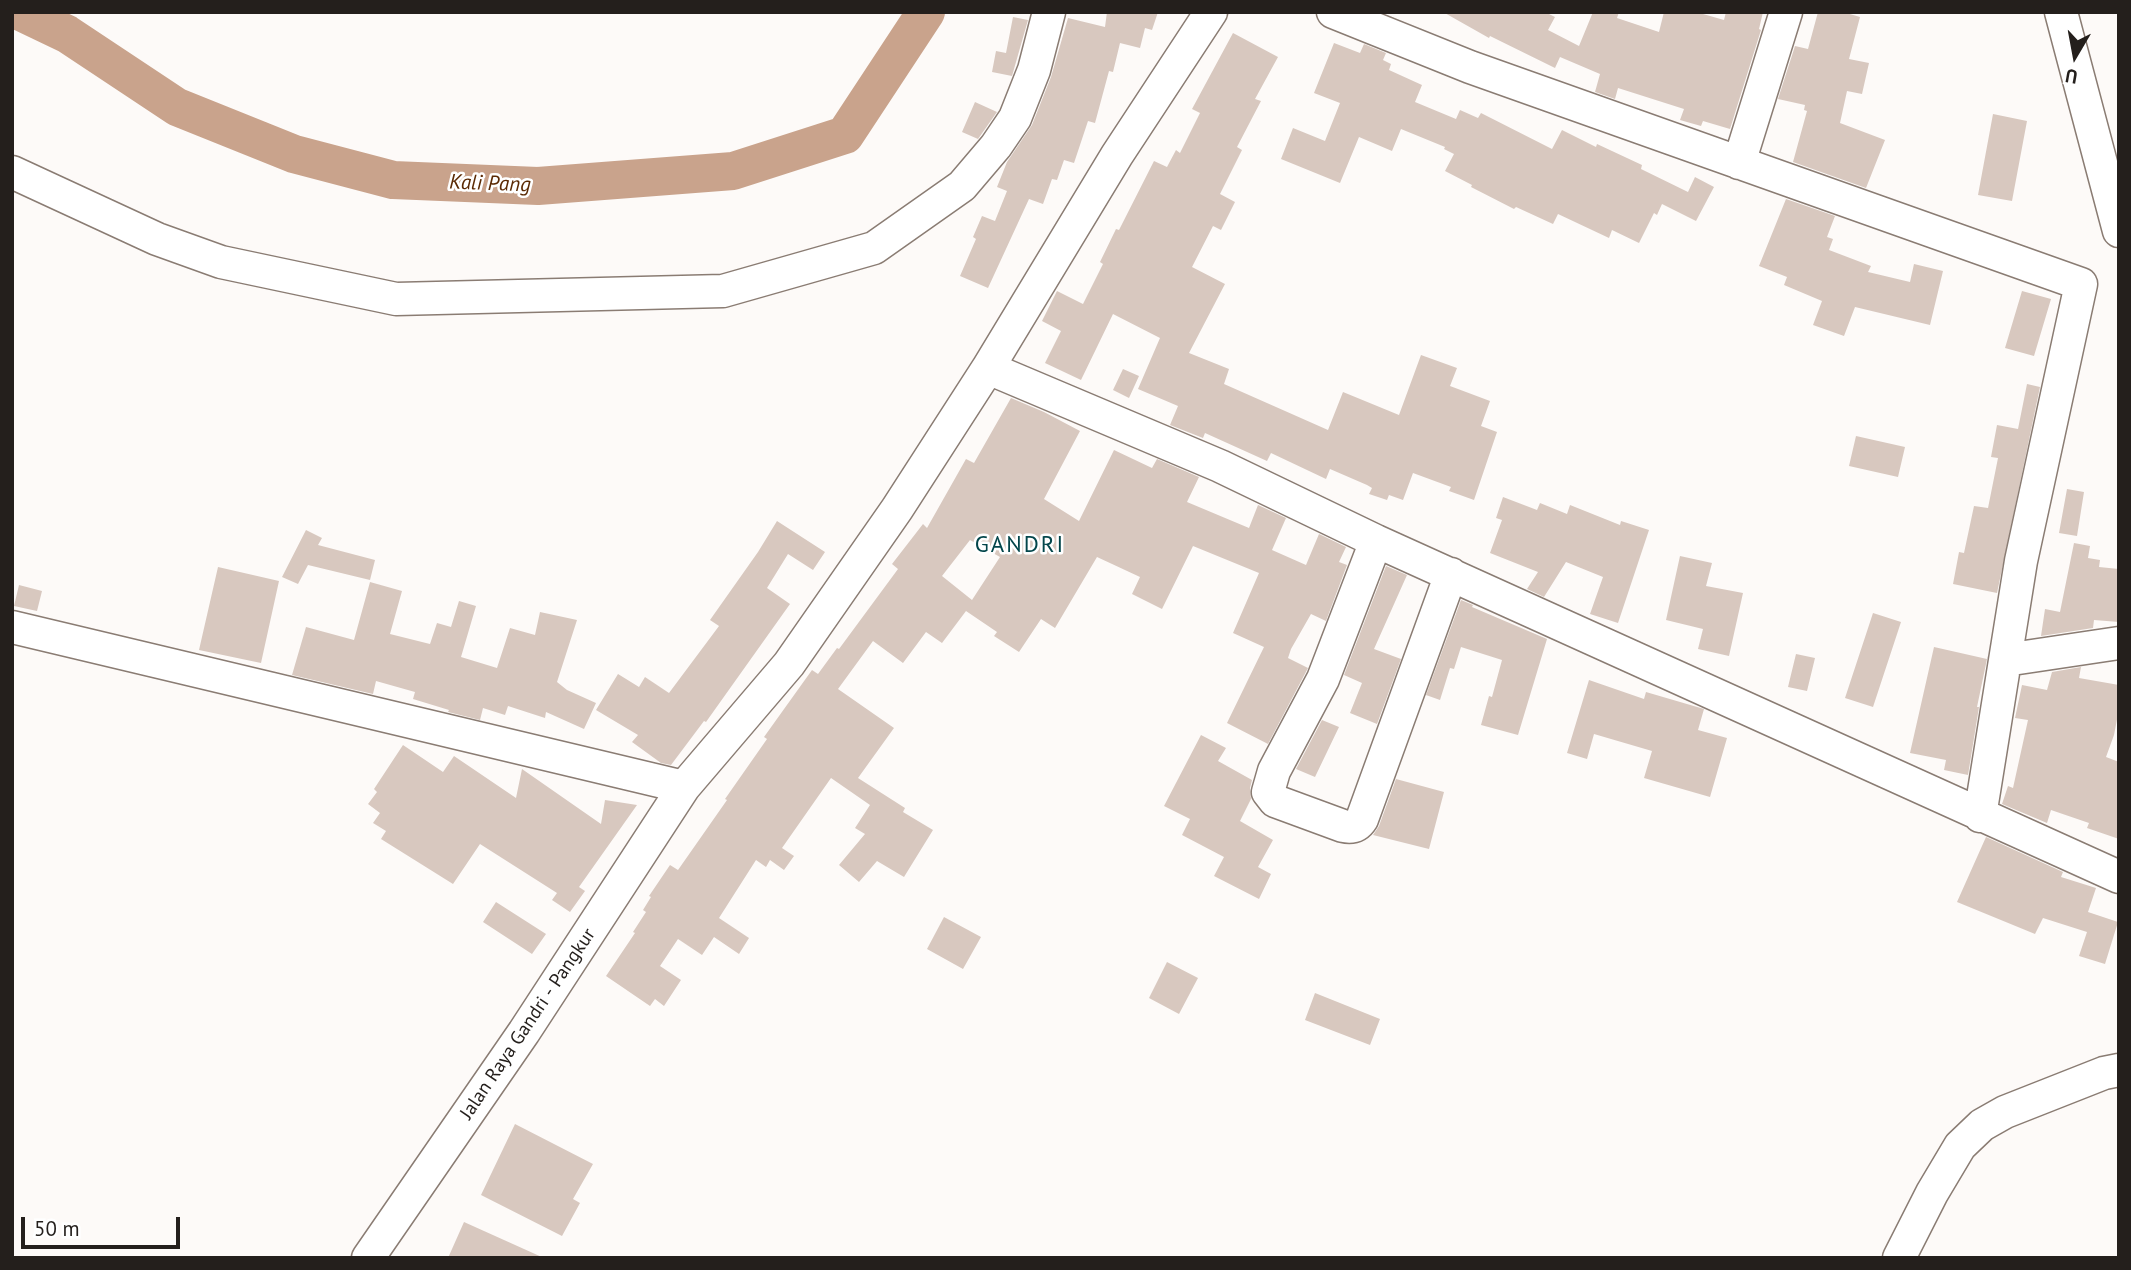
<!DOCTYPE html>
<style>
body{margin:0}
#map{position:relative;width:2131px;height:1270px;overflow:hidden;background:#fdfaf8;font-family:"PT Sans",sans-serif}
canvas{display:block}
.frame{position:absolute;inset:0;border:14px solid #241f1c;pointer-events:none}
.north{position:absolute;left:2040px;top:21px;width:70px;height:70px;-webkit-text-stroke:5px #fff;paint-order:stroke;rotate:190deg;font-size:19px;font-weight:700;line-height:28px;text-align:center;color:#241f1c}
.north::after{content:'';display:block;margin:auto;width:24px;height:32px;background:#241f1c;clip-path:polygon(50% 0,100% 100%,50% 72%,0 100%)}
.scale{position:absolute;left:21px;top:1217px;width:159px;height:32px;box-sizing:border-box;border:4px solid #241f1c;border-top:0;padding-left:9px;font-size:21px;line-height:24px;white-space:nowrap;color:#241f1c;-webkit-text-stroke:5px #fff;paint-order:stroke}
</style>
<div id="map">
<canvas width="2131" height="1270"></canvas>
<div class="frame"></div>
<div class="north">U</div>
<div class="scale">50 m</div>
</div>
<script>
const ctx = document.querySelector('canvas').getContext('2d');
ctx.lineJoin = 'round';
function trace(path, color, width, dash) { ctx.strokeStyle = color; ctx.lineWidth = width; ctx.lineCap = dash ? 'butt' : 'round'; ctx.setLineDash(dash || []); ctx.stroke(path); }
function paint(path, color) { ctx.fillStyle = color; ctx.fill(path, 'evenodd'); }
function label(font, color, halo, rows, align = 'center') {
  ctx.font = font + ' "PT Sans",sans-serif'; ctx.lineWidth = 5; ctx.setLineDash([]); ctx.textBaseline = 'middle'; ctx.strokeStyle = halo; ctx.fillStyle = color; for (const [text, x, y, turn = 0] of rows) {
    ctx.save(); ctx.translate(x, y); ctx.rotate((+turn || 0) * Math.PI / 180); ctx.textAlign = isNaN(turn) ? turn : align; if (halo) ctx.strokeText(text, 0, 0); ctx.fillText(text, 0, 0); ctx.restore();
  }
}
const river = new Path2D(`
 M21 12 67 34 177 107 294 154 393 180 538 186 733 171 845 135 926 12`);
const building = new Path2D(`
 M1107 12H1158L1152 30 1145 28 1140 48 1120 43 1113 72 1109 71 1095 123 1088 121 1074 163 1064 160 1057 180 1052 179 1043 204 1029 199 988 288 960 276 976 239 973 237 982 216 995 221 1007 191 997 187 1007 162 1032 125 1051 77 1068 18 1105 27Z
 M1443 12H1545L1555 17 1548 30 1579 46 1593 12H1619L1617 18 1659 32 1664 12H1696L1724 20 1726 12H1763L1759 29 1761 30 1730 129 1703 121 1701 126 1680 120 1684 109 1618 88 1615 99 1595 92 1600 74 1560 57 1555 68 1490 36 1489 38Z
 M1818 12H1843L1860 17 1849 59 1869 63 1862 94 1847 91 1840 123 1885 140 1866 188 1793 162 1807 111 1804 110 1805 105 1778 99 1795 46 1808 49Z
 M1013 17 1028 20 1012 76 992 72 996 51 1006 53Z
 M1233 33 1278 57 1255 99 1261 101 1237 147 1242 150 1220 194 1235 202 1221 230 1213 226 1192 267 1225 284 1189 353 1229 369 1224 384 1328 430 1343 392 1399 415 1421 355 1457 368 1450 386 1490 401 1481 426 1497 432 1474 500 1449 491 1451 487 1413 473 1403 500 1389 495 1387 500 1369 494 1372 488 1367 485 1330 469 1326 479 1271 453 1267 461 1205 433 1203 438 1170 425 1178 406 1138 389 1160 338 1113 314 1081 380 1045 363 1061 331 1042 321 1057 291 1083 304 1103 264 1100 262 1116 229 1119 230 1154 161 1167 167 1176 150 1180 153 1200 113 1192 109Z
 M1334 43 1360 53 1364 44 1386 53 1383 60 1391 64 1389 70 1422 85 1415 102 1456 119 1460 110 1478 118 1481 113 1552 149 1562 130 1596 147 1597 144 1642 165 1641 169 1688 192 1695 177 1714 187 1696 221 1662 204 1657 215 1654 213 1639 243 1612 230 1609 238 1558 214 1553 224 1516 207 1514 209 1471 187 1472 185 1445 171 1454 154 1444 149 1445 147 1401 129 1392 151 1359 137 1340 183 1281 159 1293 128 1325 141 1340 103 1314 93Z
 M975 102 997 112 978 139 962 132Z
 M1993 114 2027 121 2012 201 1978 195Z
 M1786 199 1835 216 1827 237 1833 239 1829 250 1871 266 1868 272 1910 282 1914 264 1943 271 1930 325 1855 307 1844 336 1813 325 1822 301 1784 285 1787 277 1759 266Z
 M2022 291 2051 299 2034 356 2005 348Z
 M1123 369 1139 376 1129 398 1113 390Z
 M2027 384 2040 387 1997 593 1953 584 1959 552 1964 553 1974 506 1988 508 1998 458 1991 457 1997 425 2018 429Z
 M1011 398 1044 412 1080 431 1044 499 1079 521 1114 450 1152 468 1157 459 1199 477 1187 502 1249 528 1258 505 1286 518 1272 550 1306 565 1319 534 1346 547 1339 562 1347 565 1326 621 1311 614 1291 649 1288 658 1308 668 1268 744 1227 723 1264 647 1233 633 1259 573 1193 546 1162 609 1132 594 1140 577 1097 557 1055 628 1041 619 1019 652 994 636 997 632 966 611 942 643 926 632 903 663 873 641 838 689 894 728 858 778 905 808 903 812 933 830 904 877 877 861 859 882 839 865 865 834 855 828 870 805 831 778 782 848 794 856 784 870 770 860 766 867 756 860 719 918 749 938 739 954 714 937 702 955 678 939 660 966 681 980 664 1006 655 999 650 1006 606 976 635 933 633 932 646 912 643 910 651 897 649 896 670 865 678 870 727 800 725 799 767 739 764 737 812 670 818 674 837 648 839 649 898 569 892 564 923 524 927 528 966 459 974 463ZM970 540 1000 557 972 600 942 576Z
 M1856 436 1905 447 1898 477 1849 466Z
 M2067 489 2084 492 2077 536 2059 533Z
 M1503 497 1537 510 1540 503 1567 514 1570 505 1620 525 1621 521 1649 530 1618 623 1590 614 1603 577 1566 562 1544 597 1527 589 1538 572 1490 553 1502 520 1496 518Z
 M777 521 825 552 813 570 788 554 767 588 790 604 706 722 704 721 671 765 661 763 632 742 638 735 596 710 618 674 639 687 645 677 669 693 719 626 710 620 758 552Z
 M306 530 322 538 318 545 375 560 370 580 308 565 298 584 282 577Z
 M2074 543 2090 546 2088 558 2100 560 2099 567 2119 569V622L2094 620 2093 628 2041 636 2045 609 2060 612Z
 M1680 556 1712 563 1706 586 1743 593 1729 656 1698 649 1703 629 1666 620Z
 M1386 566 1407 575 1374 649 1401 659 1377 724 1350 713 1362 683 1344 675Z
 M218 567 279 581 261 663 199 650Z
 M370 582 402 591 390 634 430 644 437 623 451 627 459 601 476 606 461 657 497 668 510 628 535 635 540 612 577 620 557 682 567 690 596 703 584 729 546 712 545 718 508 706 505 715 483 708 480 720 448 712 449 710 413 699 415 692 376 681 373 694 292 675 306 627 354 640Z
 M19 585 42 591 37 611 14 606Z
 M1461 600 1473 605 1472 607 1547 639 1518 735 1481 725 1489 696 1492 697 1502 660 1461 647 1454 669 1450 668 1440 700 1426 695Z
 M1873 613 1901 622 1873 707 1845 698Z
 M1934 647 1987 659 1977 707H1979L1968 775 1944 770 1946 760 1910 753Z
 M1796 654 1815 658 1807 691 1788 687Z
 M2081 667 2079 678 2119 685V709L2114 735 2106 757 2119 762V839L2087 828 2089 823 2051 810 2047 823 2002 804 2008 786 2013 788 2028 720 2015 718 2022 685 2047 690 2052 672Z
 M1589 680 1644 699 1646 692 1704 709 1698 730 1727 738 1710 797 1644 778 1652 751 1594 734 1587 759 1567 753Z
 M1322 720 1339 727 1315 777 1296 769Z
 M1201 735 1226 748 1218 761 1252 780 1250 788 1251 799 1240 821 1273 840 1258 867 1271 874 1259 899 1214 876 1224 857 1182 835 1190 819 1164 806Z
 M403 745 443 772 454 756 516 798 522 769 601 824 605 800 637 805 579 887 585 891 570 912 552 900 557 893 480 844 453 884 381 839 386 831 373 823 380 813 368 804 377 792 374 789Z
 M1396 779 1444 792 1429 849 1373 835 1379 826Z
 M1986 837 2063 872 2061 877 2096 888 2088 912 2118 922 2105 964 2079 956 2087 932 2043 918 2035 934 1957 902Z
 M496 902 546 934 532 954 483 922Z
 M944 917 981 937 963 969 927 949Z
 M1167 962 1198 978 1179 1014 1149 998Z
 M1315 993 1380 1019 1370 1045 1305 1020Z
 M515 1124 593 1164 573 1199 580 1203 562 1236 481 1195Z
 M464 1222 544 1258H448Z`);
const minor = new Path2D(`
 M1333 12 1470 67 2081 284 2021 561 1980 816
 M2061 12 2119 231
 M1739 163 1786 12
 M12 172 157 239 221 262 396 299 723 291 874 248 962 186 996 146 1015 118 1034 70 1049 12
 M988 368 1117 155 1211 12
 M1376 541 1323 679 1274 771 1268 792 1275 801 1343 826C1352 828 1357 827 1362 819L1451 574
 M12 627 684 787
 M2005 660 2119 643
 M368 1258 524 1032 684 787 789 664 897 509 988 368 1220 466 1376 541 2119 877
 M1899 1258 1932 1193 1960 1146 1982 1125 2005 1112 2104 1073 2119 1070`);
const streetNames = [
 ["Jalan Raya Gandri - Pangkur",528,1024,-56]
];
const waterNames = [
 ["Kali Pang",490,184,2]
];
const quarterNames = [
 ["GANDRI",1020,545]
];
trace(river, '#c9a38c', 38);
paint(building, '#d8c8bf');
trace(minor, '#8a7c73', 35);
trace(minor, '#fff', 32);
label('19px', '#241f1c', '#fff', streetNames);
label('italic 21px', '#5b2a04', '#fff', waterNames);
ctx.letterSpacing = '2px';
label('23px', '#03464b', '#fff', quarterNames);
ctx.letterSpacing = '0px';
</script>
